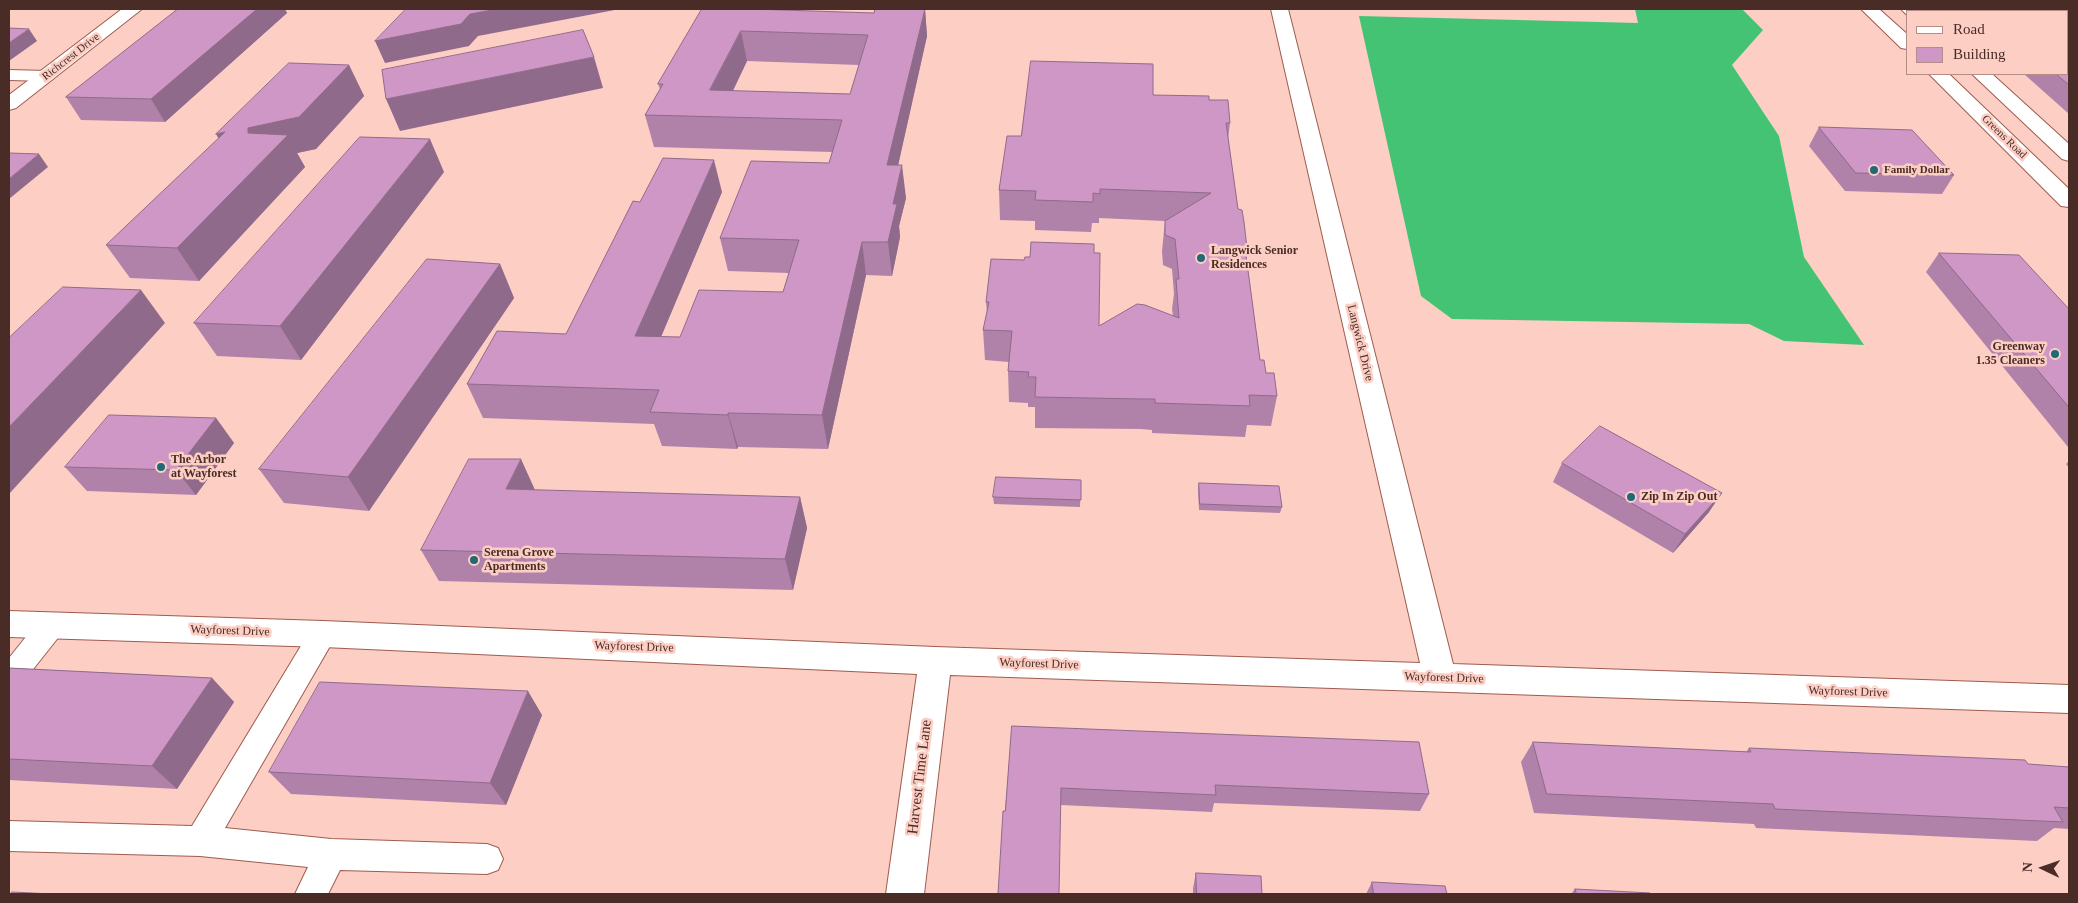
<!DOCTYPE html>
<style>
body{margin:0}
#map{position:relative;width:2078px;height:903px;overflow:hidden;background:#fccec4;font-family:Georgia,serif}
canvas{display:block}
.frame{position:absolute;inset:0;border:10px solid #492c26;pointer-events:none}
.legend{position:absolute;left:1906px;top:10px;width:162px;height:65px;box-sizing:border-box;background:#fccec4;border:1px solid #b48d85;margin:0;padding:6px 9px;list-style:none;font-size:15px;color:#492c26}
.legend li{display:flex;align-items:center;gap:10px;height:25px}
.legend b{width:25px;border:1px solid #b48d85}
.north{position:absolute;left:2018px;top:843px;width:50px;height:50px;-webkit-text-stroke:4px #fccec4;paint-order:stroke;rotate:273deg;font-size:14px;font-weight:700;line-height:20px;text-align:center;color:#492c26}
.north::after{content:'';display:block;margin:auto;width:18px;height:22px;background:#492c26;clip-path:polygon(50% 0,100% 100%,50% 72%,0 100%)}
</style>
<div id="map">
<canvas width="2078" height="903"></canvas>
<div class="frame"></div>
<ul class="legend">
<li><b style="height:6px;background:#fff"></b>Road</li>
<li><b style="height:14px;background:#ce97c5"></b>Building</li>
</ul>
<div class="north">N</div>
</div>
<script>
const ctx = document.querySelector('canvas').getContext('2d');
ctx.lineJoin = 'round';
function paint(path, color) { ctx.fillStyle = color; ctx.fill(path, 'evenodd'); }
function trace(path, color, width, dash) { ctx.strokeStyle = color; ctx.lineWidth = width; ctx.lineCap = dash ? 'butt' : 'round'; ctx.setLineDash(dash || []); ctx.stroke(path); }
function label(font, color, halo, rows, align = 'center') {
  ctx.font = font + ' Georgia,serif'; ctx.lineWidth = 5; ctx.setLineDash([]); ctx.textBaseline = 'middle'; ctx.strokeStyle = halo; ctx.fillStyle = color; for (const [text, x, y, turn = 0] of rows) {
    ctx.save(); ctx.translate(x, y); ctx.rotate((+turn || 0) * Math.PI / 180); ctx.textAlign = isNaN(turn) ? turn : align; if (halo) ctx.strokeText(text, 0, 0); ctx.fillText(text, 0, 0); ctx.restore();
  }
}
const forest = new Path2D(`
 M1635 9H1742L1763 30 1732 65 1779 136 1804 257 1864 345 1784 341 1749 324 1452 319 1421 296 1359 16 1638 23Z`);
const minor = new Path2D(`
 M9 70 47 71 53 73 55 76 53 79 47 81 9 80Z
 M51 615 61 618 65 626 61 634 19 687 9 690V658L41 618Z
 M323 623 333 626 337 634 225 828 331 839 487 844 498 848 503 859 498 870 487 874 340 870 328 894H295L308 867 200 856 9 851V821L192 826 313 626Z`);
const tertiary = new Path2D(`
 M122 9H142L16 108 9 110V95Z
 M1271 9H1288L1453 664 2069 685V713L950 675 924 894H886L917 674 323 647 9 637V611L323 621 935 647 1420 663Z`);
const secondary = new Path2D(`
 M1861 9H1879L1907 34V49L1901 48Z
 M1901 9H1919L1921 11H1907V15Z
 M1929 74H1949L2069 189V207L2061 206Z
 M1972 74H1992L2069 144V161L2062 159Z`);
const wall = new Path2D(`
 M178 9H285L287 13 165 122 81 120 66 97Z
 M702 9 874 13 875 9H925L927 36 898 165 906 198 899 226 900 237 892 276 866 275 828 449 738 447 737 449 662 446 654 424 483 418 467 384 566 334 640 202 722 192 661 337H680L783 292 789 273 728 271 720 238 829 163 832 152 654 147 645 115 660 89 658 84ZM747 61 859 65 850 94 733 91Z
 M2016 9H2069V114L2024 74H2067V11H2014Z
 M349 65 364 96 316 149 297 153 305 167 199 281 130 278 106 245Z
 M1153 95 1209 100 1230 123 1228 139 1238 209 1247 248 1246 256 1260 360 1277 396 1271 426 1247 425 1245 437 1152 433V430L1141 429 1035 428V407H1028V403L1009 402 1008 371 1009 362 985 360 983 330 987 312 986 302 1024 260 1030 257 1094 253 1099 326 1173 316 1172 309 1174 294 1172 269 1163 265 1162 251 1165 221 1099 218V223H1092L1091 232 1035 230V221L1000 220 999 190 1021 136Z
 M1819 127 1954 175 1942 194 1845 191 1809 146Z
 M444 172 301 360 217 356 194 323Z
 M1939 253 2069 309V447H2068L1926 272Z
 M500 264 514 298 369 511 284 503 259 469Z
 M216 418 234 443 196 495 87 491 65 467Z
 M2069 461V468L2066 464Z
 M1562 463 1709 512 1673 553 1553 482Z
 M1081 480 1080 507 994 504 993 497Z
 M1199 483 1282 507 1280 513 1199 510 1198 490Z
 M800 497 807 528 793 590 439 581 421 550Z
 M9 668 212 678 234 702 177 789 9 780Z
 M542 715 506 805 291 794 269 772Z
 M1012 726 1429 794 1420 811 1214 803 1212 812 1061 805 1005 811Z
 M1533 742 1746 752 1749 748 2069 767V829L2054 828 2037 841 1756 828 1754 824 1534 813 1521 762Z
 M1196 873 1262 894H1193V888Z
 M1372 882 1447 894H1366Z
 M1575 889 1651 894H1571Z`);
const shadedWall = new Path2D(`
 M257 9H285L287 13 165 122 151 99Z
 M497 9H620L478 36 469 46 385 63 375 41 470 14Z
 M925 9 927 36 891 197 887 165Z
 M29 29 37 41 9 61V43Z
 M741 31 747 61 720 117 710 90Z
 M594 57 603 88 400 131 386 99Z
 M349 65 364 96 316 149 297 153 305 167 199 281 177 248 248 133V128Z
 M225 132 234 166 216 134Z
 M430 139 444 172 301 360 280 326Z
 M39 154 48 167 9 199V179Z
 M714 160 722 192 647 370 635 336Z
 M902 165 906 198 899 226 900 237 892 276 888 242 893 204Z
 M862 242 866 275 828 449 822 415Z
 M500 264 514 298 369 511 348 477Z
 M141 290 165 323 9 494V427Z
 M728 413 738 447 737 449 728 415Z
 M216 418 234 443 196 495 176 470Z
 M521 459 535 490 506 489Z
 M1722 493 1709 512 1673 553 1685 534Z
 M800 497 807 528 793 590 785 559Z
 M212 678 234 702 177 789 152 766Z
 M528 691 542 715 506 805 490 783Z`);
const building = new Path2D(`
 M178 9H257L151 99 66 97Z
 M406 9H497L470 14 461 24 375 41Z
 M702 9H751L874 13 875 9H925L887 165H902L893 204H897L888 242H862L822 415 728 413V415L650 412 659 390 467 384 497 331 566 334 633 201 640 202 663 158 714 160 635 336 680 337 699 290 783 292 799 240 720 238 751 161 829 163 842 120 645 115 663 84H658ZM741 31 868 35 850 94 710 90Z
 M2027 9H2069V85L2056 74H2067V11H2030Z
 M9 28 29 29 9 43Z
 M583 30 594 57 386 99 382 70Z
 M1031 61 1153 64V95L1209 96V100H1228L1230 123H1226L1238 209 1242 210 1244 222 1247 248H1245L1260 360H1264L1266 373H1274L1277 396 1249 395 1250 406 1155 403V399H1143L1035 397 1036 377H1028L1029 372 1008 371 1012 331 983 330 989 302H986L991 259 1024 260 1025 257H1030L1031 242 1094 244V253H1100L1099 326 1137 304 1145 305 1179 318 1176 279H1179L1175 239 1165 235V221L1211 193 1100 189V194L1093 193V202L1035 200 1036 191 999 190 1007 136H1021Z
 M289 63 349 65 299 117 248 128V133L288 135 177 248 106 245 225 132 216 134Z
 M1819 127 1912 130 1954 175 1856 173Z
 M360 137 430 139 280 326 194 323Z
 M9 153 39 154 9 179Z
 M1939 253 2019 255 2069 309V407Z
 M427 259 500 264 348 477 259 469Z
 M63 287 141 290 9 427V338Z
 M109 415 216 418 176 470 65 467Z
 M1600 426 1722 493 1685 534 1562 463Z
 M469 459H521L506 489 800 497 785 559 421 550Z
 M996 477 1081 480V500L993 497Z
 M1199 483 1279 486 1282 507 1200 504Z
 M9 668 212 678 152 766 9 759Z
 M320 682 528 691 490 783 269 772Z
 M1012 726 1419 742 1429 794 1215 785 1216 795 1061 788 1059 894H998L1003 811H1005Z
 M1533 742 1751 752 1749 748 2025 760 2028 764 2069 767V808L2054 807 2063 822 1775 809 1773 804 1547 794Z
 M1196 873 1261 876 1262 894H1197Z
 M1372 882 1445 886 1447 894H1374Z
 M1575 889 1650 893 1651 894H1577Z
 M12 892 52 894H11Z`);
const markers = [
 [1874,170,5,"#216976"],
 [1201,258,5,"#216976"],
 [2055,354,5,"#216976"],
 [161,467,5,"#216976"],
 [1631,497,5,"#216976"],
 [474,560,5,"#216976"]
];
const farStreetnames = [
 ["Richcrest Drive",71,57,-38],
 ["Greens Road",2004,137,44]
];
const farPoinames = [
 ["Family Dollar",1884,170]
];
const poiNames = [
 ["Langwick Senior",1211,251],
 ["Residences",1211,265],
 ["Greenway",2045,347,"right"],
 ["1.35 Cleaners",2045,361,"right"],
 ["The Arbor",171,460],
 ["at Wayforest",171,474],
 ["Zip In Zip Out",1641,497],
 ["Serena Grove",484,553],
 ["Apartments",484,567]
];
const streetNames = [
 ["Langwick Drive",1360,343,76],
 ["Wayforest Drive",230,631,2],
 ["Wayforest Drive",634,647,2],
 ["Wayforest Drive",1039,664,2],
 ["Wayforest Drive",1444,678,2],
 ["Wayforest Drive",1848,692,2]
];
const nearStreetnames = [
 ["Harvest Time Lane",920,777,-83]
];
paint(forest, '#45c374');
trace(minor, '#9e5c4f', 2);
trace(tertiary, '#9e5c4f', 2);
trace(secondary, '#9e5c4f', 2);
paint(minor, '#fff');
paint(tertiary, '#fff');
paint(secondary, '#fff');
paint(wall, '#b182a9');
paint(shadedWall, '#906a8a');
paint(building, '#ce97c5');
trace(building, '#906a8a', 1);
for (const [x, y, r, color] of markers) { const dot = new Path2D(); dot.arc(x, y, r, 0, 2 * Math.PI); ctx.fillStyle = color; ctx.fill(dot); trace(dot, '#fccec4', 2); }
label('11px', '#492c26', '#fccec4', farStreetnames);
label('bold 11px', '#492c26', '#fccec4', farPoinames, 'left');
label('bold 12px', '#492c26', '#fccec4', poiNames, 'left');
label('12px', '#492c26', '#fccec4', streetNames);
label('15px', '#492c26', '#fccec4', nearStreetnames);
</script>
